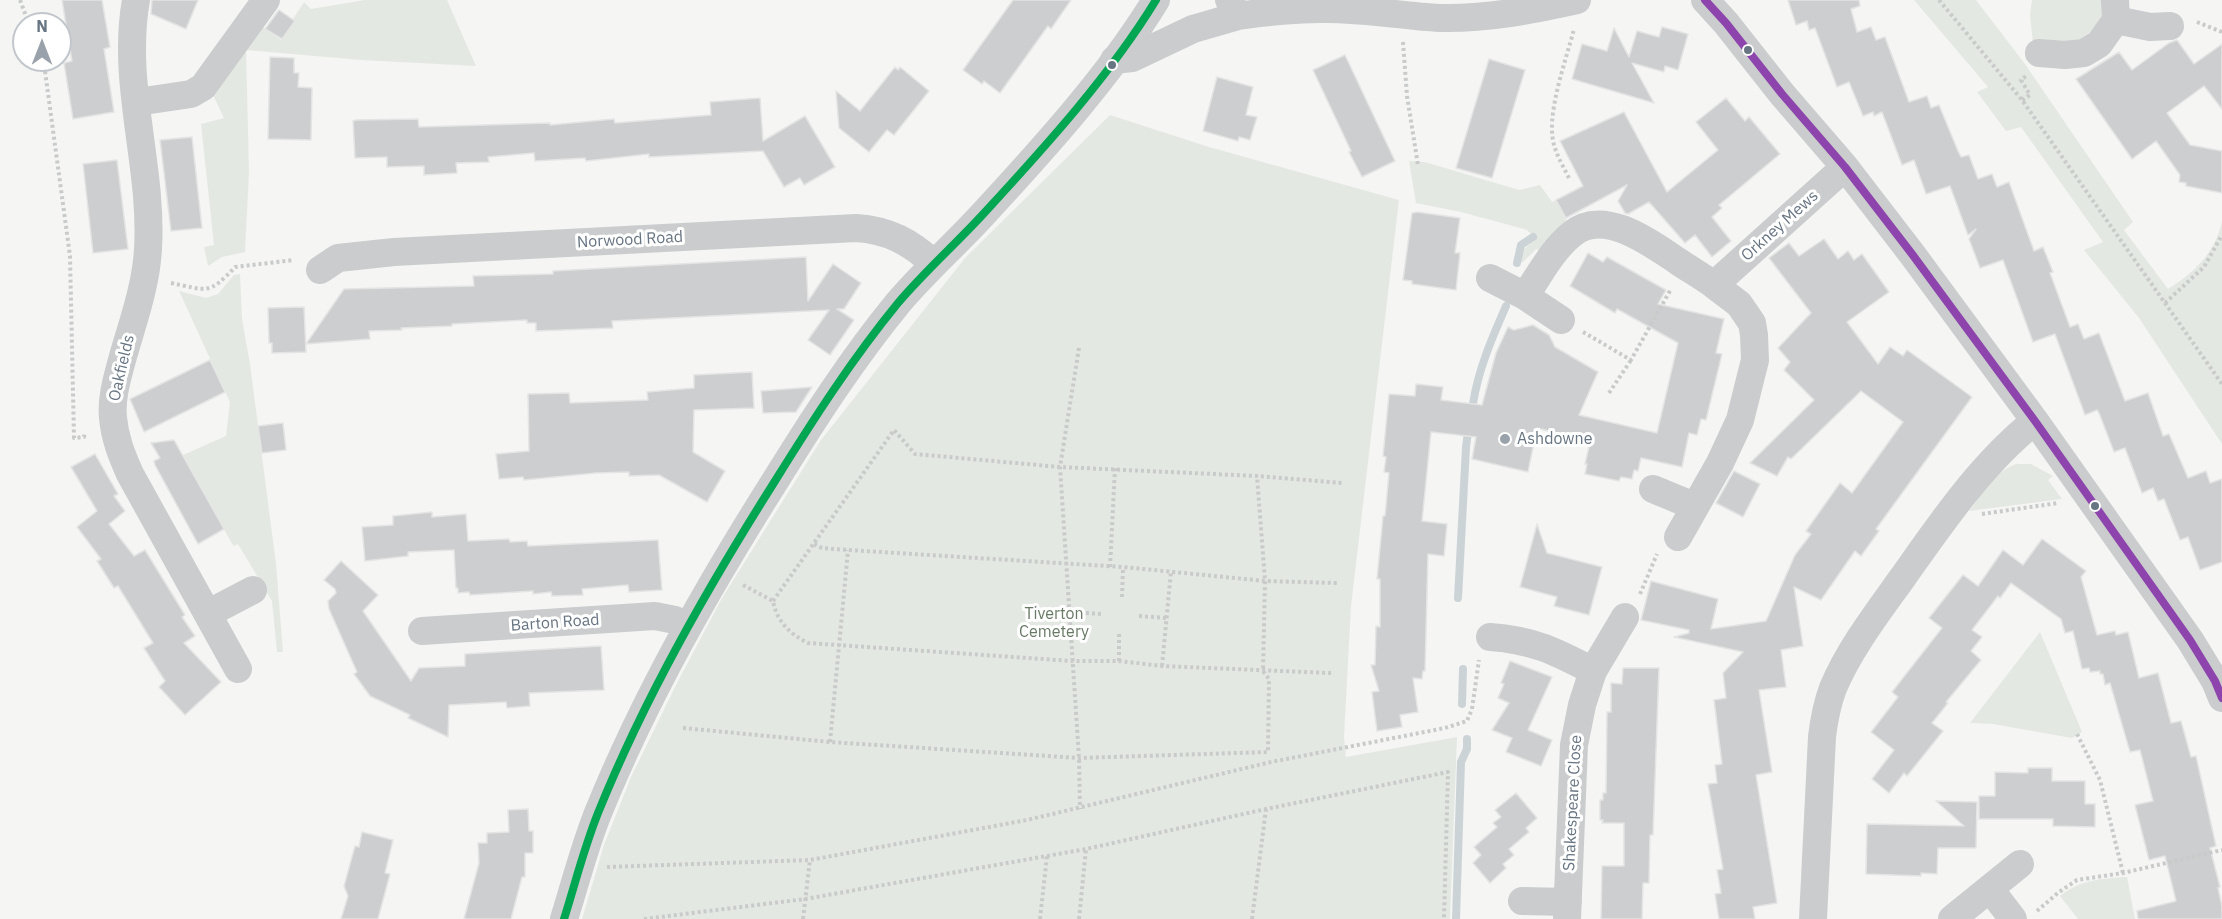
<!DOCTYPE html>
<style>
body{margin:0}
#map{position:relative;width:2222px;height:919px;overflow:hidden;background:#f5f5f4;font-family:"IBM Plex Sans",sans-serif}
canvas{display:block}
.north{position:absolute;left:12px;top:12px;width:60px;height:60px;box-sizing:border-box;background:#fff;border:2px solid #c2c7cd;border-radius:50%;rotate:0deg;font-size:16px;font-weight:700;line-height:24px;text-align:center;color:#677482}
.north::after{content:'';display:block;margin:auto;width:21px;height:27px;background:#99a1aa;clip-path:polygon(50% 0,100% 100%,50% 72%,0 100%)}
</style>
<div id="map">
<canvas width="2222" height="919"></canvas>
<div class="north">N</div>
</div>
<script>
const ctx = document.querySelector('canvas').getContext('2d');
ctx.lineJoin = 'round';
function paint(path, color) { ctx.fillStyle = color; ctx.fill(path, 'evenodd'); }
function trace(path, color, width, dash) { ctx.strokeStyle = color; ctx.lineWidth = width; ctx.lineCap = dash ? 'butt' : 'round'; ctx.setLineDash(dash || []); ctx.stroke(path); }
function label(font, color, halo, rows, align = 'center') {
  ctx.font = font + ' "IBM Plex Sans",sans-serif'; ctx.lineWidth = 6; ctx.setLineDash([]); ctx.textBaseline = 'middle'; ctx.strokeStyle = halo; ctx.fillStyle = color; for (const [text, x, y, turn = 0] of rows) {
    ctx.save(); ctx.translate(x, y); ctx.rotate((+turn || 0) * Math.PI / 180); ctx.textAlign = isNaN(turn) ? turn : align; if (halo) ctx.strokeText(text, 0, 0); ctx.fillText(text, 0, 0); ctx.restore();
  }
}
const green = new Path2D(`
 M365 0H447L476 66 361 60 246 50 249 172 245 252 222 257 208 266 204 247 214 245 201 124 224 118 213 95 262 27 281 40 295 21 293 19 304 2 311 9Z
 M1914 0H1976L2025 64 2133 222 2124 230 2168 289C2195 272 2215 253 2222 221V444L2139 318 2084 250 2103 242 2021 127 2006 131 1977 92 1988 87Z
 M2032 0H2104L2101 20 2086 37 2072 44H2033L2030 15Z
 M1110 115 1209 147 1399 200 1351 606 1344 737 1346 757 1457 737 1450 919H582L604 845 631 777 676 685 722 598 821 440 965 258Z
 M1409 161 1425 162 1519 190 1540 185 1552 202 1556 200 1568 223 1543 252 1536 249 1522 263 1521 260 1524 249 1534 241V237L1527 230 1513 226 1461 212 1416 203Z
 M240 274 242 319 250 364 276 564 283 652H277L272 601 238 544 234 546 231 542 183 455 226 436 230 402 179 291 206 298 218 294 234 275Z
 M2016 464H2031L2053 476 2048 480 2062 499 1969 511C1983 492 1993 473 2016 464Z
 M2040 632 2082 732 2072 738 1993 724 1970 723Z
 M2127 877 2135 919H2078L2060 896C2079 880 2103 878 2127 877Z`);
const stream = new Path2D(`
 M1517 263 1521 245 1533 237
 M1473 404C1478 370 1492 338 1506 306
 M1458 598 1466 447 1469 425
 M1462 704 1463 669
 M1456 919 1461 762 1467 749V739`);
const building = new Path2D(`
 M62 0H102L110 47 104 49 114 112 73 119 64 63 72 61Z
 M152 0H198L186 29 151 14Z
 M1013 0H1071L1051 29 1048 26 1000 93 984 81 982 84 963 70Z
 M1788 0H1859L1860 6 1851 9 1857 32 1871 27 1876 40 1885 37 1909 102 1927 96 1931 108 1939 105 1958 151 1961 157 1969 155 1978 179 1992 174 1997 187 2009 182 2034 251 2043 247 2053 272 2050 273 2070 327 2078 324 2084 339 2099 333 2125 401 2148 393 2163 436 2169 434 2188 478 2206 471 2210 483 2222 479V562L2200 570 2188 537 2180 540 2164 499 2158 501 2153 488 2142 493 2125 448 2114 452 2099 413 2097 410 2085 415 2055 334 2033 342 2003 260 1980 268 1969 239 1976 229 1968 235 1950 186 1926 194 1914 160 1902 165 1882 112 1874 116 1873 112 1863 116 1849 82 1837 87 1815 28 1809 30 1807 21 1796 25Z
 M279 10 295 21 282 39 265 29Z
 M1662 27 1688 34 1678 70 1665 66 1664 72 1632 63 1654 103 1572 79 1582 44 1607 51 1614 28 1629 57 1637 31 1659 37Z
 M2177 40 2194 64 2222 44V109L2204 86 2167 113 2190 145 2222 151V193L2186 186V183L2179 182 2180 175 2156 141 2132 159 2076 79 2119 52 2132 70 2169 43Z
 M1345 55 1395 161 1362 177 1349 152 1351 151 1313 70Z
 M270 57 294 58V73H299L298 87 312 88 311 140 268 139Z
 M1489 59 1525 70 1492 178 1456 168Z
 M895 67 898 70 900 67 929 91 894 135 887 130 869 152 839 128 836 91 860 111Z
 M1217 77 1253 87 1246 115 1257 117 1250 140 1239 137 1238 141 1203 131Z
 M760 98 763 141 805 116 835 167 804 185 800 178 784 187 763 151 649 157V154L586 161 585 158 535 161 534 153 488 157 489 162 456 163 457 173 424 175V166L387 167V157L355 158 353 121 356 120 418 119 419 127 550 123V125L614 119 615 123 711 115 710 102Z
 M1726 98 1745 121 1749 117 1780 154 1719 205 1722 208 1712 217 1731 241 1712 257 1695 235 1685 243 1649 202 1628 214 1625 213 1618 201 1627 185 1566 218 1556 200 1583 186 1560 141 1624 112 1667 192 1718 150 1696 122Z
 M192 137 202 228 171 231 160 140Z
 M117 160 128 249 93 253 83 164Z
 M1417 212 1460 218 1455 253H1460L1456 290 1412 284V281L1403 280 1412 213Z
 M1824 239 1838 259 1848 251 1854 260 1862 254 1889 292 1847 322 1878 364 1890 347 1903 356 1907 350 1972 397 1876 529 1879 531 1861 556 1855 551 1821 600 1794 587 1803 646 1781 650 1786 687 1759 690 1772 772 1756 775 1777 903 1753 907 1755 919H1719L1715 894 1721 893 1717 870 1723 869 1708 784 1717 783 1715 765 1722 764 1714 700 1726 698 1723 673 1743 652 1674 637 1689 633V630L1641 620 1651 581 1718 599 1711 629 1766 621 1795 555 1811 534 1806 531 1840 483 1852 493 1903 422 1861 391 1791 459 1788 457 1777 476 1750 463 1814 400 1784 370 1790 362 1778 348 1811 313 1769 258 1789 243 1799 256Z
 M1588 253 1603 262 1607 257 1666 290 1658 304 1724 319 1716 353 1722 354 1706 420 1701 419 1697 435 1689 433 1682 467 1641 458 1638 471 1634 470 1632 479 1621 477 1619 481 1585 474 1587 464H1585L1590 442 1537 428 1528 472 1472 459 1476 437 1431 432 1422 521 1447 524 1444 556 1428 554 1425 671H1423L1422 679 1413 678 1418 712 1400 715 1402 727 1377 731 1372 692 1379 691 1371 665H1375L1376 626 1380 627V579H1377L1383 516H1385L1389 473 1384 472 1386 457 1383 456 1389 394 1415 396 1416 384 1443 387 1441 400 1482 405 1496 353 1508 327 1514 330 1533 325 1549 335 1555 347 1598 372 1579 415 1657 433 1678 343 1617 309 1615 313 1570 286Z
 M806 257 808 301 833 264 861 283 844 309H837L854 320 830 355 808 340 829 310 612 321 613 328 536 331V323H527V320L452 324V326L401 328 402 330 369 331 370 339 306 344 344 289 474 286 473 276 553 274V271Z
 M304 307 306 352 272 353V343H269L268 308Z
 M210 360 225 392 144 432 130 399Z
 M752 372 754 408 694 410 693 452 725 471 707 502 659 475 629 476V472L596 473 524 480 523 477 499 479 496 454 529 451 528 394 569 393 570 403 648 400 647 392 694 388V375Z
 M812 387 796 412 763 413 761 391Z
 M283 423 286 450 262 453 258 426Z
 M174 440 224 529 198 544 155 465 154 461 160 458 151 443Z
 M95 454 118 494 114 496 125 511 109 524 134 556 145 550 185 615 182 617 195 636 184 643 221 682 185 715 159 687 165 681 144 648 153 643 118 586 114 588 97 561 101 559 77 527 97 511 71 467Z
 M1734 471 1760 484 1743 517 1716 503Z
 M432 512V517L466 514 468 541 509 539 510 542 527 541 528 546 658 540 662 590 629 592 628 585 582 589 583 595 552 596 551 592 533 594V591L470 595 469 592 458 593V588H456L454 550 408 552V556L365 561 362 527 393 525V516Z
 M1537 524 1547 553 1602 567 1589 615 1554 606 1557 597 1520 587Z
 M2042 539 2086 571 2081 577 2097 635 2115 631 2116 635 2128 632 2139 678 2158 673 2171 723 2181 721 2191 757 2196 756 2216 846 2210 848 2220 887 2218 888 2222 906V919H2138L2137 911 2176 901 2165 856 2149 860 2135 805 2153 801 2140 750 2130 752 2110 683 2105 685 2103 674H2100V671L2090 672 2089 668 2082 669 2073 631 2065 633 2061 619 2011 583 2000 598 1998 596 1972 630 1982 637 1971 651 1981 660 1946 702 1948 703 1932 723 1943 731 1907 776 1904 773 1889 793 1872 779 1894 750 1871 732 1898 697 1892 692 1942 628 1929 618 1963 575 1978 586 2003 550 2023 565Z
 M341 561 378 595 363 611 411 681 419 668 465 666V654L601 646 604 690 529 693 530 706 507 708 506 702 449 705 448 737 408 718 410 715 370 696 354 674 357 672 329 609 328 601 336 593 335 589 324 580Z
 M1510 661 1552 677 1528 730 1552 740 1541 766 1506 752 1512 738 1492 730 1509 703 1498 698 1504 684 1501 683Z
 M1623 668H1659L1653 835H1650L1649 883H1643L1642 919H1601L1602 866H1624V823H1602L1603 820H1600V800H1603V793H1606L1607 712H1611V683L1622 684Z
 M2028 768H2052V781H2085V804H2095V827L2053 826V819H1979V796H1995V772L2028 773Z
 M1516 793 1537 818 1526 828 1529 832 1509 849 1514 855 1503 864 1506 868 1490 883 1473 863 1481 855 1474 847 1497 827 1493 823 1501 817 1495 810Z
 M1936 801 1977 802 1976 848H1938L1937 874 1921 873V876L1866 874 1867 824 1964 826Z
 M528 809 529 831H533V853H525V877H522L511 919H464L479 863 478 843H487V833L509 832 508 810Z
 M362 832 393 840 385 873 390 874 378 919H341L348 896 344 886 355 846 359 847Z`);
const path = new Path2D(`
 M20 0 29 24
 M1939 0 2022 100 2222 384
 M2197 22 2222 32
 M1403 42 1407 96 1418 165
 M41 60 45 71 70 256 74 438 84 437 85 432
 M2022 100 2030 95 2021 80 2026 76
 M1569 178C1564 168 1558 158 1555 148 1544 118 1566 61 1574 29
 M171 283C207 290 208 296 235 267L294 260
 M2165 303 2204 267 2222 235
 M1583 332 1631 360 1671 289
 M1079 348 1060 467 1079 758 1080 809
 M1609 393 1631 360
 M1982 514 2058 503
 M814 544 822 548 848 550 1123 567 1265 581 1338 583
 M1110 567 1115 468
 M743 585 773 601C777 622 790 634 808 643L1072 661H1119L1162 666 1331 673
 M1640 594 1657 554
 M1122 597 1123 568
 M773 601 894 430 915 454 1060 467 1257 476 1343 483
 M1068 612 1102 614
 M1139 616 1167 618
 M1119 661V633
 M1162 666 1171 572
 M683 728 830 742 1079 758 1268 752 1269 679 1263 671 1265 581 1257 476
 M2077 734 2100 780 2123 873
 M830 742 848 550
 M607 867 810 860 1027 820 1271 762 1445 728 1467 721 1472 709 1479 660
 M2037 911 2059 892 2077 880 2123 873 2222 850
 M644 919 805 899 1086 849 1266 809 1448 772 1444 919
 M803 919 810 860
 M1040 919 1047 856
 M1079 919 1086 849
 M1252 919 1266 809`);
const minor = new Path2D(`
 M136 0C121 83 153 166 148 249 146 287 132 324 122 360 117 379 111 398 113 418 115 439 122 456 130 474L238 669
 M1229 0 1238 16C1265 12 1293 9 1321 9 1361 8 1400 16 1440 18 1487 19 1532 10 1577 0
 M1705 0 1726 23 1782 94 1845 167 1912 254 2035 421 2190 640 2215 681 2222 698
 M2116 20 2150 27 2170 26
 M2039 53 2065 55 2084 53 2099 44 2116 20 2115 0
 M1114 60 1132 58 1193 29 1238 16
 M137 102 191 94 203 87 266 0
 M320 270 338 258 394 252 856 228C888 230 911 242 934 264
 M1490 278 1525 296 1561 320
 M1525 296C1539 276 1552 250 1572 234 1604 207 1652 244 1679 262 1691 270 1703 277 1714 285L1845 167
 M1653 489 1694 506
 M1678 537 1720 463 1740 420 1755 360 1754 335 1752 323 1739 304 1714 285
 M209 613 253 590
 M422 631 655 616 675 620 687 626
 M1490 637C1533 640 1555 651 1593 671L1582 705 1574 745 1567 919
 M1593 671 1625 617
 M1990 889 2013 919
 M1522 901 1568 902
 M564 919C575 884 584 848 598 813 645 697 708 587 775 481 813 420 852 359 898 303 925 271 957 243 986 211 1045 147 1111 74 1156 0
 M1813 919 1822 737C1824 720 1827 704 1833 688 1850 648 1878 612 1903 577 1942 522 1982 463 2035 421
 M1952 919 2020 864`);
const bus1 = new Path2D(`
 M1705 0 1726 23 1782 94 1845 167 1912 254 2035 421 2190 640 2215 681 2222 698`);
const bus2 = new Path2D(`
 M564 919C575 884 584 848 598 813 645 697 708 587 775 481 813 420 852 359 898 303 925 271 957 243 986 211 1045 147 1111 74 1156 0`);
const markers = [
 [1748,50,5,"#677482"],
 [1112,65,5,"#677482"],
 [1505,439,6,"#99a1aa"],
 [2095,506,5,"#677482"]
];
const streetNames = [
 ["Orkney Mews",1780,226,-42],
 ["Norwood Road",630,240,-3],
 ["Oakfields",122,368,-77],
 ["Barton Road",555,623,-4],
 ["Shakespeare Close",1573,803,-87]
];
const poiNames = [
 ["Ashdowne",1517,439]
];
const parkNames = [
 ["Tiverton",1054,614],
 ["Cemetery",1054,632]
];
paint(green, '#e4e8e2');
trace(stream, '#ccd3d7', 8);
paint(building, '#cdcecf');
trace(building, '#e4e4e4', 1.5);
trace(path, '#c9caca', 4, [3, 3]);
trace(minor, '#cacccd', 28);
trace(bus1, '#8e44ad', 8);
trace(bus2, '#00a651', 8);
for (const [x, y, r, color] of markers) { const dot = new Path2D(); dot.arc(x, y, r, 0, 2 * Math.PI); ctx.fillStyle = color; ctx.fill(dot); trace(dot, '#fff', 2); }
label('16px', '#677482', '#fff', streetNames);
label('16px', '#677482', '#fff', poiNames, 'left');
label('16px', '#687a65', '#fff', parkNames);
</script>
